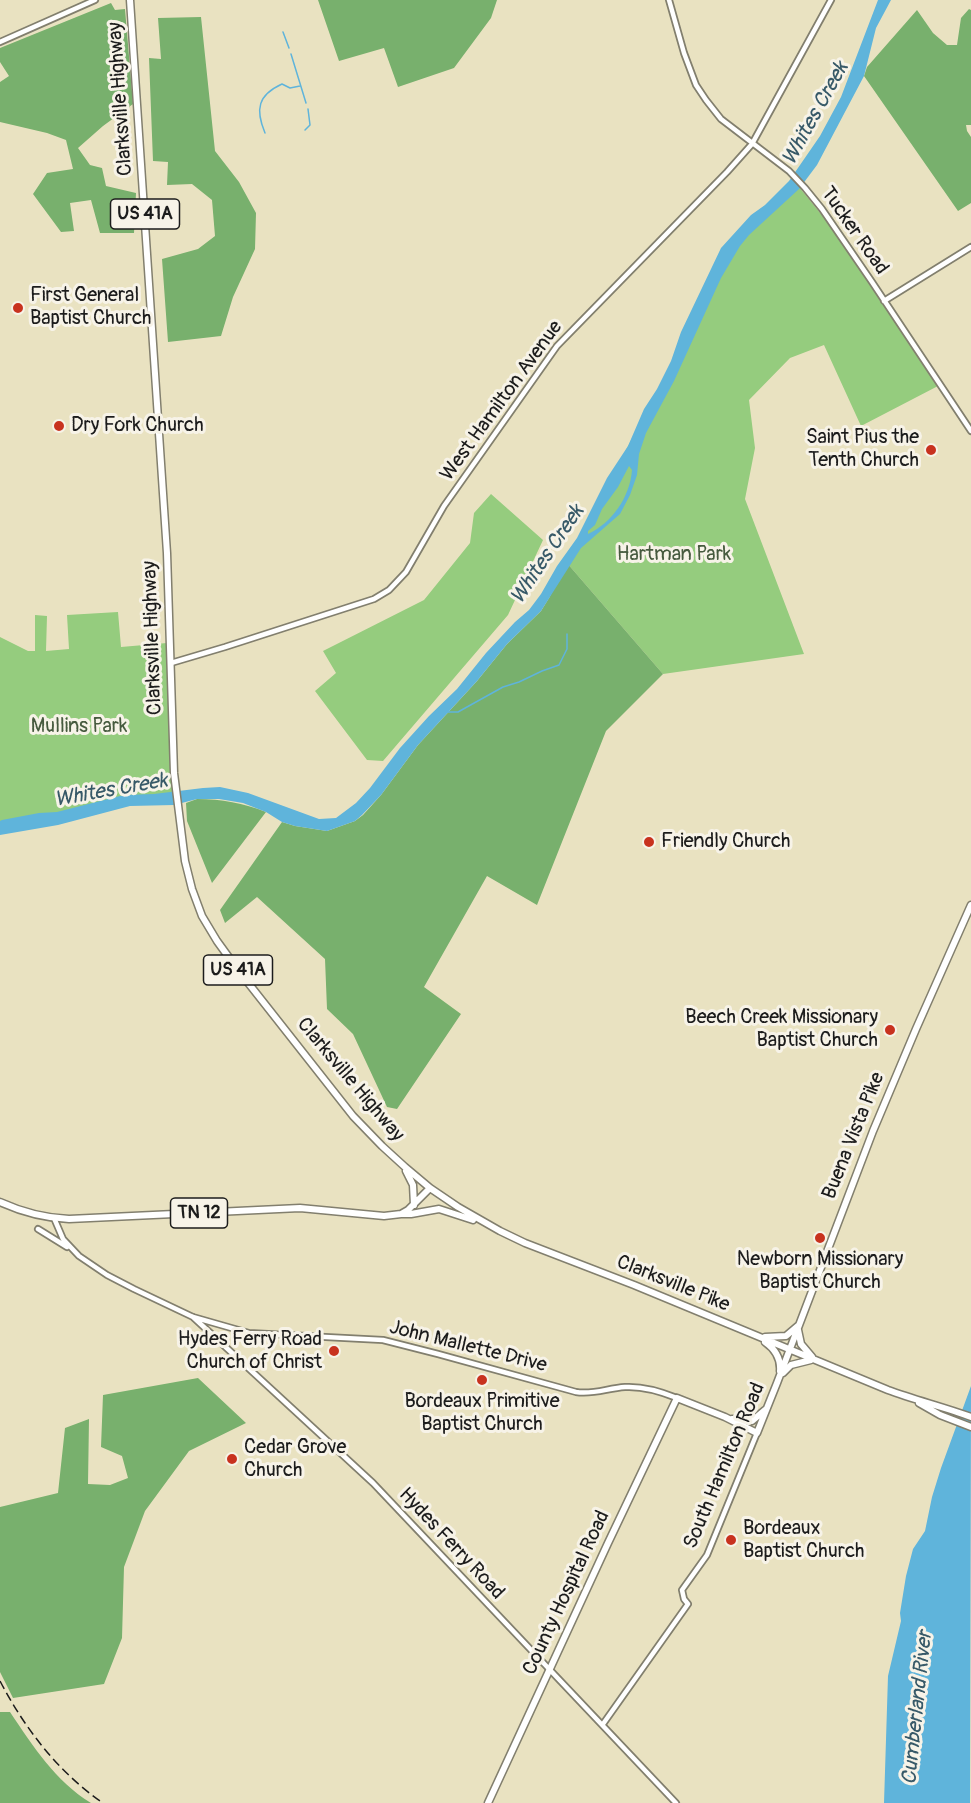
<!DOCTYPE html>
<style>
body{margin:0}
canvas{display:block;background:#e9e2c1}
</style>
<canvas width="971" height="1803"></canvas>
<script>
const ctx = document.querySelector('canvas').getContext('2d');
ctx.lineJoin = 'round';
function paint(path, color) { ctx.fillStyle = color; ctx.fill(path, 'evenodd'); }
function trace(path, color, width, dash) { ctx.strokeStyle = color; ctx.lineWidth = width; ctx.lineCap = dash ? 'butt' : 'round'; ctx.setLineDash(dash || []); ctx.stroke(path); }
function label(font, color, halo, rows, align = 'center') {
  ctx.font = font + ' Pangolin,sans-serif'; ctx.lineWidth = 6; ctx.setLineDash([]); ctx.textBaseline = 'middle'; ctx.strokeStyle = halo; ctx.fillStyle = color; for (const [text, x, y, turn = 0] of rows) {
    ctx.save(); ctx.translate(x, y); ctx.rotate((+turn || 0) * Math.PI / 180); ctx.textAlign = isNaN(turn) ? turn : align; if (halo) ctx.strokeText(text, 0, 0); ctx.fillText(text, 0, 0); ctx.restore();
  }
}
const green = new Path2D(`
 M799 187 834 230 938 386 861 426 824 345 790 358 749 400 755 448 745 499 804 654 663 674 567 563 698 312 744 238Z
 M491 494 543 540 508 615 383 761 367 760 315 691 336 673 323 651 424 600 470 543 474 513Z
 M118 612 121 647 167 643 175 795 0 826V637L28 651H35V615L47 616 46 651 69 649 67 615Z`);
const forest = new Path2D(`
 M318 0H497L491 18 454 68 398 87 384 48 339 61Z
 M111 3 115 10 125 9 133 104 103 126 78 148 90 165 102 168 106 186 136 193 134 233H100L91 200 70 203 74 231 61 232 33 194 47 173 73 169 66 140 47 133 0 122V82L9 76 0 62V48Z
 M969 9 971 10V125H966L967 131 971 137V203L958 211 864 76 867 67 917 10 933 33 947 45H957L961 18Z
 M201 17 215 151 239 182 256 213 255 249 233 297 221 336 168 342 162 259 198 249 215 236 212 200 192 184 167 185 168 162 153 161 149 58 161 59 158 18Z
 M567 563 663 674 606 731 537 905 487 876 424 987 461 1014 397 1109 387 1107 353 1034 327 1009 325 959 257 897 225 923 220 910 282 822 295 826 327 831 355 821 363 815 381 795 418 745 477 681 507 644 541 611 549 598Z
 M197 799C222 799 243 803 266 812L212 883 187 821 186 803Z
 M198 1378 246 1423 189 1451 145 1511 124 1567 122 1638 104 1684 13 1698 0 1672V1507L58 1493 65 1428 89 1419 88 1484 110 1485 128 1478 122 1456 101 1447 103 1395Z
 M0 1712H10C33 1746 55 1781 91 1803H0Z`);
const water = new Path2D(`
 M878 0H891L876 28 864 76 817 165 799 189 749 235 740 246 721 278 674 381 646 433 639 454 637 475 630 495 620 514 581 548 541 611 507 644 477 681 418 745 381 795 362 815 355 821 327 831 295 826 282 822 266 812 243 803 219 799H197L174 805 130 806 58 825 0 835V821L2 820 39 813 57 812 124 795 154 794 203 788 220 787 248 793 319 819 336 818 356 803 370 788 400 748 429 716 457 689 486 653 515 622 529 610 541 594 557 566 577 538 607 478 628 446 644 409 657 389 671 361 681 332 721 248 751 215 765 205 789 181 820 136 841 97ZM629 466 632 470C630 497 612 523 588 534V531L595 525 602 509 618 487Z
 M971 1386 970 1803H884L888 1676 901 1621 900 1613 906 1576 913 1549 925 1531 932 1497 941 1468Z`);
const stream = new Path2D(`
 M283 32 289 48
 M291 54 306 103
 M305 130 310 125 308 109
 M265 133C255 109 258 95 282 84L290 88 300 86
 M446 712H458L503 687 519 682 542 671 559 665 567 649V634`);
const minor = new Path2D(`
 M669 0 684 53 696 85 706 100 721 119 789 171 805 188 822 209 872 282 971 431
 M0 42 95 0
 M884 301 971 247
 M171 663 225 647 374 599 389 590 406 572 444 506 557 346 727 172 752 144 831 0
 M54 1218 63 1239 79 1256 107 1275 134 1289 193 1317 249 1333 383 1340 438 1354 576 1392C593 1395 608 1388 625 1387 643 1386 660 1391 677 1398
 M38 1229 67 1247
 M193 1317 373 1483 676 1803
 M603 1724 688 1604 684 1599 682 1590 707 1555 757 1433`);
const major = new Path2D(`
 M130 0 167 553 174 773 185 861 192 889 202 916 217 941 238 970 353 1116 382 1146 405 1167 430 1188 458 1207 500 1231 525 1243 634 1285 888 1390C915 1400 944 1407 971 1417
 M406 1171 413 1185 414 1205
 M0 1202C22 1212 45 1218 69 1219L300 1208 384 1216 401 1214 408 1210 430 1188
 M402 1214H411L439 1209 473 1220
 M798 1330 801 1344 812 1357
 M765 1337 786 1336 799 1325
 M765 1342C775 1349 781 1358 780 1371
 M783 1373 791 1365 811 1360
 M919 1403 940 1415 971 1427
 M732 1419 752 1421 765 1410
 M488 1803 608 1543 677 1398 725 1417 757 1433 777 1383 873 1131 916 1029 971 905`);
const rail = new Path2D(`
 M0 1681C25 1729 59 1773 103 1803`);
const markers = [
 [18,308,6,"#c8321e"],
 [59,426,6,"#c8321e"],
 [931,450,6,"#c8321e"],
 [649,842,6,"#c8321e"],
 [890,1030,6,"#c8321e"],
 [820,1238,6,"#c8321e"],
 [334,1351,6,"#c8321e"],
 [482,1380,6,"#c8321e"],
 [232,1459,6,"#c8321e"],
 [731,1540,6,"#c8321e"]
];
const shields = [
 [145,214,69],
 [238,970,69],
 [199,1213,57]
];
const shieldNames = [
 ["US 41A",145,214],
 ["US 41A",238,970],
 ["TN 12",199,1213]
];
const streetNames = [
 ["Clarksville Highway",121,99,-94],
 ["Tucker Road",854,231,55],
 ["West Hamilton Avenue",502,401,-54],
 ["Clarksville Highway",153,638,-92],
 ["Clarksville Highway",350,1080,50],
 ["Buena Vista Pike",854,1136,-68],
 ["Clarksville Pike",673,1284,22],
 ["John Mallette Drive",468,1347,14],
 ["South Hamilton Road",725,1466,-67],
 ["Hydes Ferry Road",451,1544,47],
 ["County Hospital Road",567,1593,-65]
];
const poiNames = [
 ["First General",30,296],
 ["Baptist Church",30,319],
 ["Dry Fork Church",71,426],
 ["Saint Pius the",919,438,"right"],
 ["Tenth Church",919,461,"right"],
 ["Friendly Church",661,842],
 ["Beech Creek Missionary",878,1018,"right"],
 ["Baptist Church",878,1041,"right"],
 ["Newborn Missionary",820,1260,"center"],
 ["Baptist Church",820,1283,"center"],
 ["Hydes Ferry Road",322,1340,"right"],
 ["Church of Christ",322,1363,"right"],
 ["Bordeaux Primitive",482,1402,"center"],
 ["Baptist Church",482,1425,"center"],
 ["Cedar Grove",244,1448],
 ["Church",244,1471],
 ["Bordeaux",743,1529],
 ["Baptist Church",743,1552]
];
const parkNames = [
 ["Hartman Park",674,555],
 ["Mullins Park",79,727]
];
const waterNames = [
 ["Whites Creek",816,114,-61],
 ["Whites Creek",548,555,-56],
 ["Whites Creek",111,791,-10],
 ["Cumberland River",918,1708,-84]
];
paint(green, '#95cc7e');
paint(forest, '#78b06d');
paint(water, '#5fb4db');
trace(stream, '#5fb4db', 1.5);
trace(minor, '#827f6e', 8);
trace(major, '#827f6e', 9);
trace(minor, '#fff', 4.5);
trace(major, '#fff', 6);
trace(rail, '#1c1c1c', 1.5, [9, 4.5]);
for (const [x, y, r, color] of markers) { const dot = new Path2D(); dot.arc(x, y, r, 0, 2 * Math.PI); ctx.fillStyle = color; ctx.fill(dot); trace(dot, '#f7f3e8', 2); }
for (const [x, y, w] of shields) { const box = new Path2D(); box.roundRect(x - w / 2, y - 15, w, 30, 4.5); ctx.fillStyle = '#f7f3e8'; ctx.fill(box); trace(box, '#1c1c1c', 1.5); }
label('bold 18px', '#1c1c1c', null, shieldNames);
label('20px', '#1c1c1c', '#f7f3e8', streetNames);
label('20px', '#1c1c1c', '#f7f3e8', poiNames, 'left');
label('20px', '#465a3e', '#f7f3e8', parkNames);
label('italic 21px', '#375968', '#f7f3e8', waterNames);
</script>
